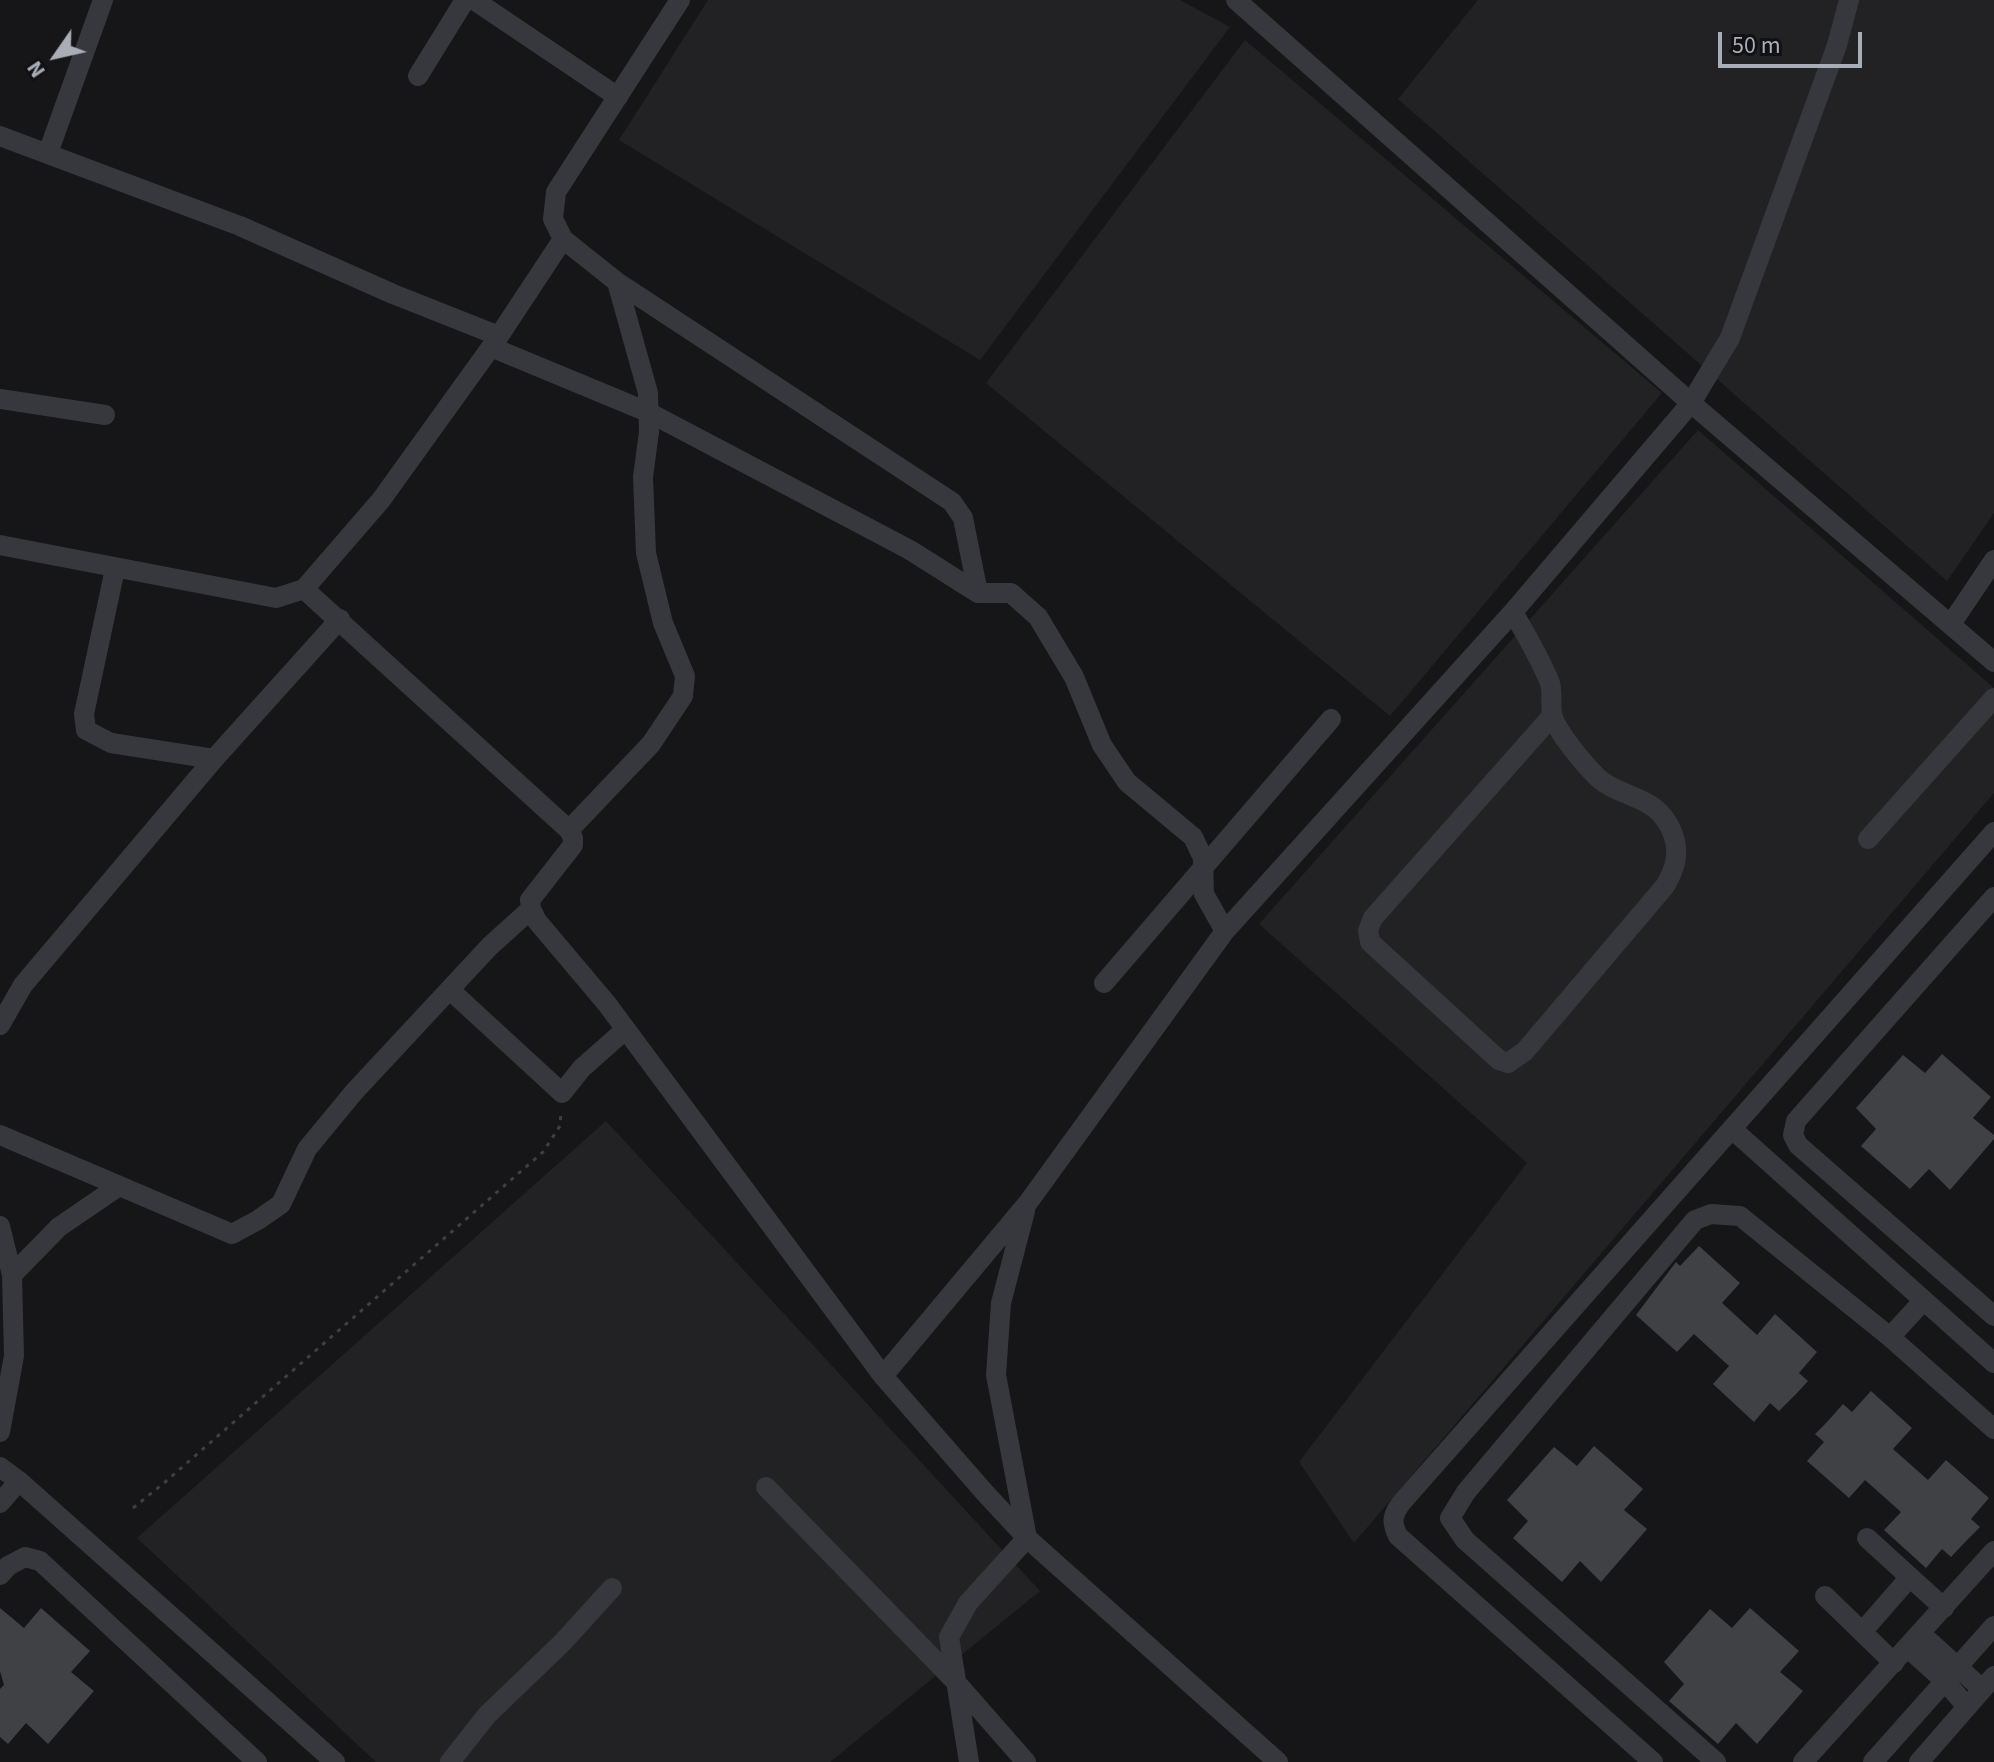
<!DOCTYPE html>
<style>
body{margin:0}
#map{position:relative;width:1994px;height:1762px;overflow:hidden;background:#161618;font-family:"Source Sans 3",sans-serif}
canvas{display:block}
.north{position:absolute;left:16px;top:16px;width:80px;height:80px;-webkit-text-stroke:6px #111113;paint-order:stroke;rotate:236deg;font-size:22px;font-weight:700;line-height:32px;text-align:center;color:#a8adb8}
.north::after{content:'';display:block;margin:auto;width:28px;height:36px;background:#a8adb8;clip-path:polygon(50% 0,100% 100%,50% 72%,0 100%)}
.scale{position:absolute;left:1718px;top:32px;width:144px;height:36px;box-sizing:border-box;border:4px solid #a8adb8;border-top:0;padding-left:10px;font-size:24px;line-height:28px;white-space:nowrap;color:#a8adb8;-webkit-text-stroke:6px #111113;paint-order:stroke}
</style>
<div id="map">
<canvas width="1994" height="1762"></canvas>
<div class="north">N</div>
<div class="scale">50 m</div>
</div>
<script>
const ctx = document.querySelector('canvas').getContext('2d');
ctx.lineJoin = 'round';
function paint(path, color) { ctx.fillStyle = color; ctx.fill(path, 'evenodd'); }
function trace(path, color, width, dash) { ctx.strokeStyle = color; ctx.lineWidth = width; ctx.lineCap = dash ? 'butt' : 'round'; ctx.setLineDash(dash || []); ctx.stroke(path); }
const built = new Path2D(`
 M708 0H1180L1230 27 980 360 619 140Z
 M1478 0H1994V513L1947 581 1398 99Z
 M1245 40 1662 393 1390 716 986 383Z
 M1698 430 1994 688V793L1354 1543 1299 1462 1527 1163 1259 924Z
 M606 1121 1040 1591 830 1762H376L137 1538Z`);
const building = new Path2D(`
 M1942 1054 1991 1097 1973 1118 1994 1135V1139L1950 1190 1929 1169 1910 1189 1861 1146 1876 1129 1856 1108 1903 1055 1925 1073Z
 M1699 1246 1740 1283 1722 1303 1757 1335 1775 1314 1817 1352 1799 1373 1808 1381 1797 1393 1779 1411 1770 1403 1754 1422 1713 1384 1729 1366 1694 1334 1677 1352 1636 1315 1676 1262 1680 1266Z
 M1871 1391 1912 1428 1893 1449 1928 1480 1946 1460 1989 1498 1971 1519 1980 1527 1968 1539 1951 1557 1942 1549 1926 1568 1884 1530 1901 1512 1865 1480 1849 1498 1807 1461 1824 1442 1815 1434 1827 1422 1843 1404 1852 1412Z
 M1594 1446 1643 1489 1624 1510 1647 1529 1601 1582 1580 1561 1562 1582 1513 1538 1528 1521 1507 1500 1554 1447 1577 1466Z
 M0 1608 24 1628 41 1608 90 1651 71 1672 94 1691 48 1744 26 1723 8 1744 0 1737V1689L4 1685 0 1671Z
 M1750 1608 1799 1651 1780 1672 1803 1691 1757 1744 1736 1723 1718 1744 1669 1701 1684 1684 1664 1662 1710 1609 1732 1628Z`);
const path = new Path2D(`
 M133 1508 164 1483 543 1152 560 1126 561 1112`);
const minor = new Path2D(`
 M474 0 618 97
 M1236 0 1691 403 1994 662
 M418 76 465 0
 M0 136 240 226 393 294 499 336 563 239 617 282 952 502 963 518 978 593
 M48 153 103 0
 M563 239 553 219 556 192 680 0
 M491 347 650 413 910 550 978 593H1011L1038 617 1074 677 1102 745 1127 782 1193 837 1203 858 1204 894 1225 931
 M0 399 105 415
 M0 545 276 598 304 589 381 500 499 336
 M115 569 84 714 86 730 111 743 214 759
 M304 589 569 830 573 838V845L530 900 531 909 537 921 607 1004 883 1376 986 1494 1027 1538 1278 1762
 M1513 612C1526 635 1540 658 1550 683 1553 693 1550 703 1552 713 1554 729 1585 765 1597 777 1622 800 1657 793 1673 834 1680 854 1675 869 1665 886L1525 1051 1508 1063 1499 1060 1370 942 1368 930 1373 918 1552 716
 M1951 624 1994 560
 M569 830 651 744 683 696 685 676 663 623 646 553 643 477 649 432 648 393 617 282
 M1868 839 1994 698
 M1994 897 1796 1121 1793 1135 1798 1145 1994 1316
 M1104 983 1331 719
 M450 990 562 1093 582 1068 625 1030
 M0 1025 23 985 214 759 340 619
 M1732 1129 1994 1363
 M0 1135 232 1234 258 1220 281 1204 307 1149 354 1092 490 946 531 909
 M0 1226 12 1275 14 1356 0 1432
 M12 1275 59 1227 119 1186
 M1890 1337 1924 1300
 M883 1376 1027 1204 1225 931 1513 612 1691 403 1730 338 1837 45 1849 0
 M0 1467 19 1481 335 1762
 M766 1487 955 1681 1026 1762
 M0 1503 19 1481
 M1867 1538 1944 1608
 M0 1575 8 1566 25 1557 40 1561 257 1762
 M1825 1596 1894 1663
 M1862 1632 1910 1577
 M1921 1634 1982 1689
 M1908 1648 1945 1681 1967 1707
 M450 1762 487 1715 563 1642 612 1588
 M969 1762 949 1637 968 1603 1027 1538 996 1375 1001 1303 1025 1211
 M1653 1762 1398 1536C1391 1522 1392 1515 1402 1502L1994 832
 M1716 1762 1465 1540 1450 1518 1466 1492 1695 1220 1711 1214 1740 1216 1890 1337 1994 1429
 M1803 1762 1994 1551
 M1873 1762 1994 1626
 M1919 1762 1994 1676`);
paint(built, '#222225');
paint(building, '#404145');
trace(path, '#3d3f44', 3, [4, 6]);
trace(minor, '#37383d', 20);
</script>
